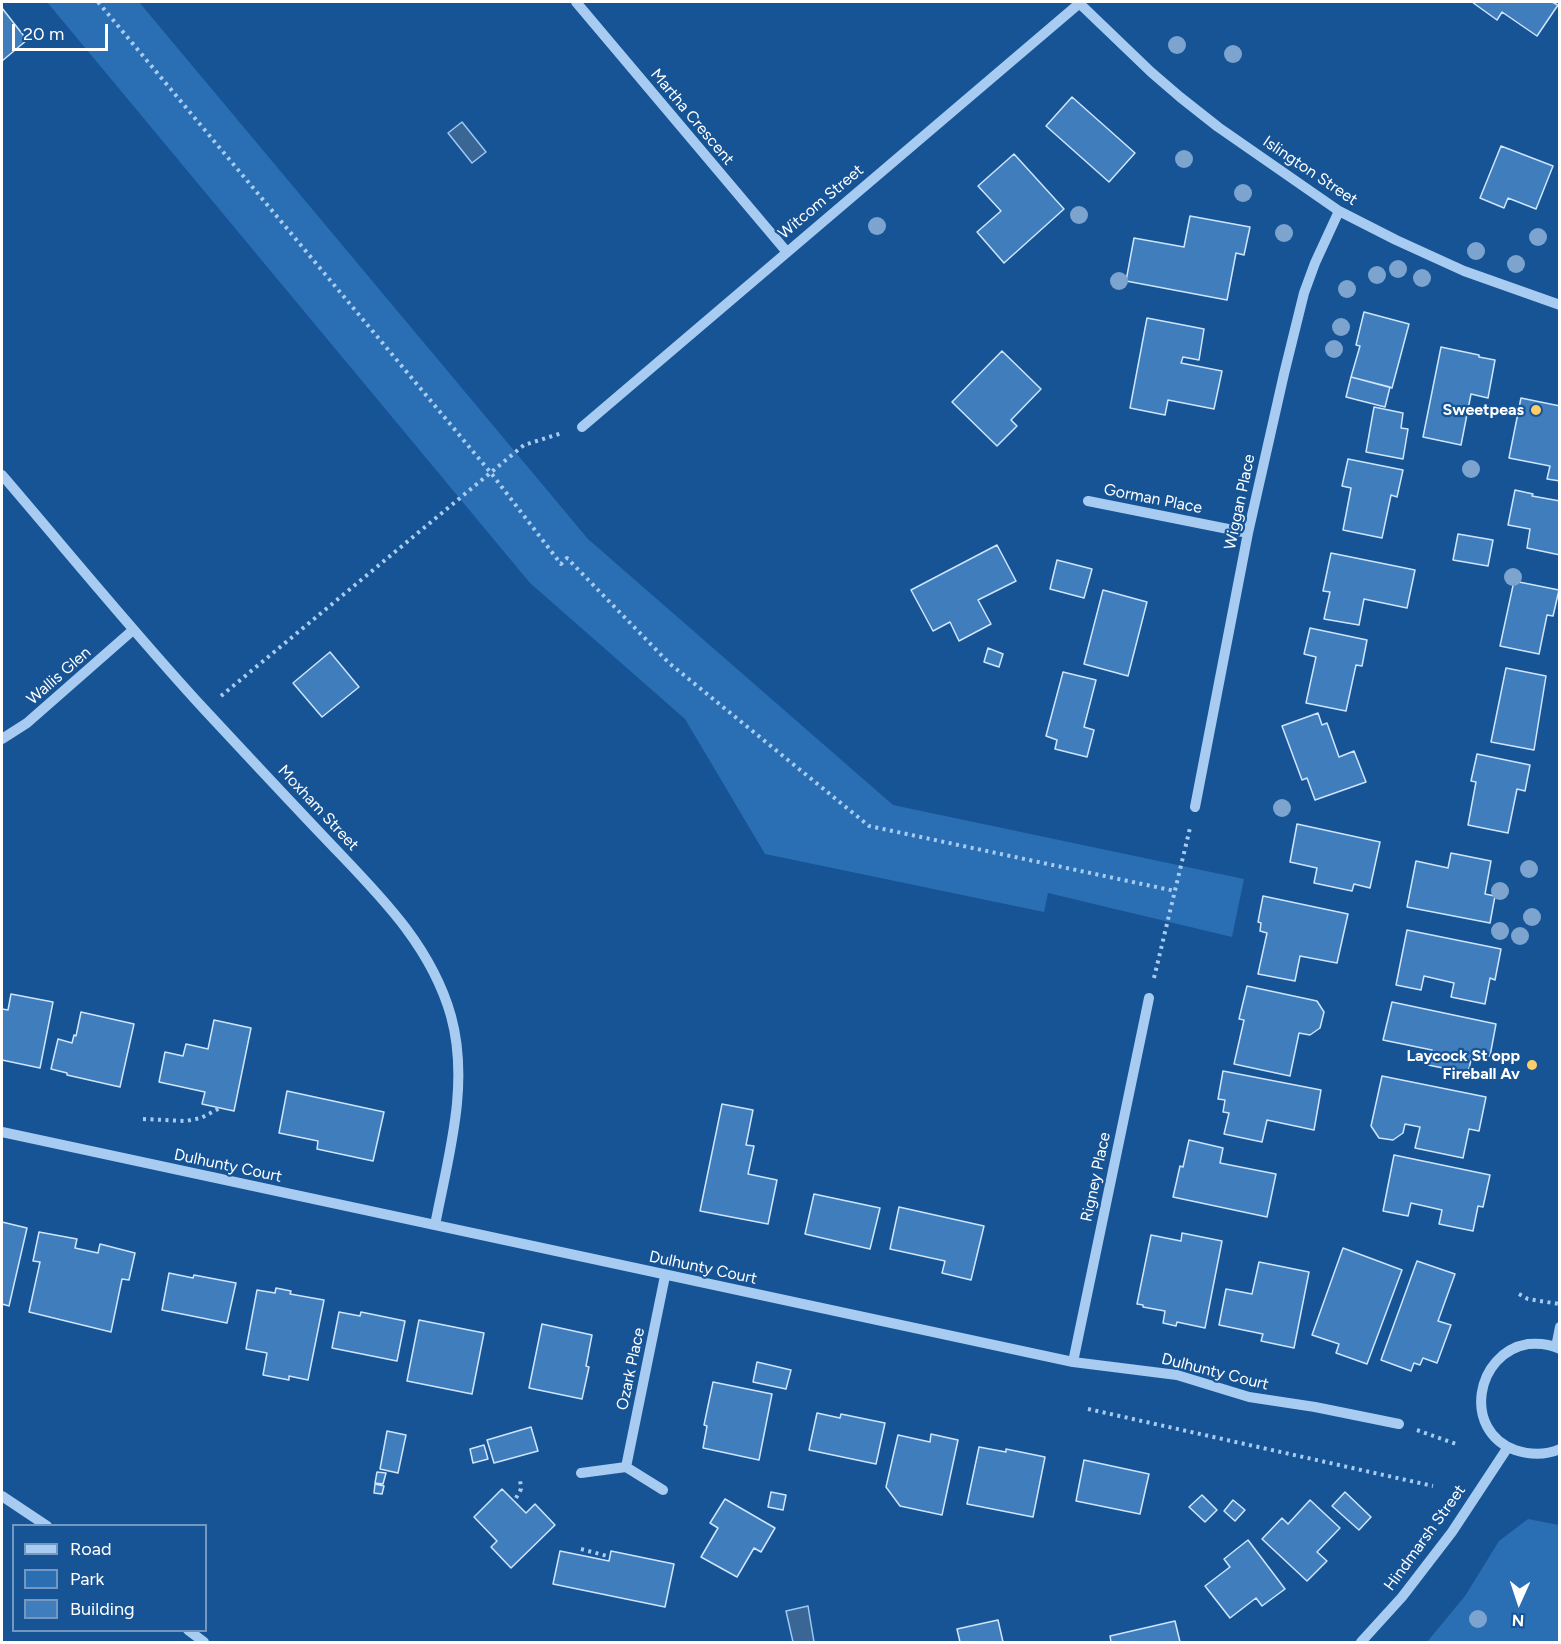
<!DOCTYPE html>
<style>
body{margin:0}
#map{position:relative;width:1561px;height:1644px;overflow:hidden;background:#175495;font-family:Figtree,sans-serif}
canvas{display:block}
.frame{position:absolute;inset:0;border:3px solid #fff;pointer-events:none}
.legend{position:absolute;left:12px;top:1524px;width:195px;height:108px;box-sizing:border-box;background:#175495;border:2px solid #7498bf;margin:0;padding:8px 10px;list-style:none;font-size:18px;color:#fff}
.legend li{display:flex;align-items:center;gap:12px;height:30px}
.legend b{width:30px;border:2px solid #7498bf}
.north{position:absolute;left:1489px;top:1572px;width:60px;height:60px;-webkit-text-stroke:4px #175495;paint-order:stroke;rotate:183deg;font-size:16px;font-weight:700;line-height:24px;text-align:center;color:#fff}
.north::after{content:'';display:block;margin:auto;width:21px;height:27px;background:#fff;clip-path:polygon(50% 0,100% 100%,50% 72%,0 100%)}
.scale{position:absolute;left:12px;top:24px;width:96px;height:27px;box-sizing:border-box;border:3px solid #fff;border-top:0;padding-left:8px;font-size:18px;line-height:21px;white-space:nowrap;color:#fff;-webkit-text-stroke:4px #175495;paint-order:stroke}
</style>
<div id="map">
<canvas width="1561" height="1644"></canvas>
<div class="frame"></div>
<ul class="legend">
<li><b style="height:8px;background:#a8ccf1"></b>Road</li>
<li><b style="height:16px;background:#2a6eb4"></b>Park</li>
<li><b style="height:16px;background:#407dbc"></b>Building</li>
</ul>
<div class="north">N</div>
<div class="scale">20 m</div>
</div>
<script>
const ctx = document.querySelector('canvas').getContext('2d');
ctx.lineJoin = 'round';
function paint(path, color) { ctx.fillStyle = color; ctx.fill(path, 'evenodd'); }
function trace(path, color, width, dash) { ctx.strokeStyle = color; ctx.lineWidth = width; ctx.lineCap = dash ? 'butt' : 'round'; ctx.setLineDash(dash || []); ctx.stroke(path); }
function label(font, color, halo, rows, align = 'center') {
  ctx.font = font + ' Figtree,sans-serif'; ctx.lineWidth = 4.5; ctx.setLineDash([]); ctx.textBaseline = 'middle'; ctx.strokeStyle = halo; ctx.fillStyle = color; for (const [text, x, y, turn = 0] of rows) {
    ctx.save(); ctx.translate(x, y); ctx.rotate((+turn || 0) * Math.PI / 180); ctx.textAlign = isNaN(turn) ? turn : align; if (halo) ctx.strokeText(text, 0, 0); ctx.fillText(text, 0, 0); ctx.restore();
  }
}
const green = new Path2D(`
 M47 2H139L588 539 893 805 1244 879 1232 937 1048 893 1044 912 765 854 685 719 530 583Z
 M1528 1519 1559 1525V1642H1427L1465 1596 1499 1541Z`);
const water = new Path2D(`
 M462 122 486 152 472 163 448 133Z
 M808 1606 814 1642H793L786 1611Z`);
const building = new Path2D(`
 M1472 2H1552L1558 5 1537 36 1502 12 1497 20Z
 M2 8 27 40 2 61Z
 M1072 97 1135 153 1109 182 1046 126Z
 M1501 146 1553 166 1536 209 1508 198 1504 208 1480 198Z
 M1014 154 1064 209 1004 263 977 232 1001 211 978 186Z
 M1190 216 1250 227 1244 255 1236 253 1227 300 1126 281 1134 238 1184 247Z
 M1364 312 1409 324 1392 388 1351 377 1360 346 1356 345Z
 M1147 318 1204 329 1199 360 1183 357 1181 363 1222 371 1214 409 1168 400 1165 415 1130 408Z
 M1441 347 1479 355V357L1495 360 1488 398 1471 394 1461 445 1423 437Z
 M1002 351 1041 389 1011 420 1017 426 997 446 952 402Z
 M1351 377 1390 387 1385 407 1346 397Z
 M1521 398 1560 406V481L1547 479 1550 466 1509 458Z
 M1374 407 1403 413 1401 428 1408 429 1403 459 1366 452Z
 M1348 459 1403 470 1397 497 1391 495 1382 538 1343 530 1351 488 1342 486Z
 M1515 490 1533 494 1532 496 1560 501V555L1527 548 1530 529 1508 525Z
 M1458 534 1493 540 1488 566 1453 560Z
 M997 545 1016 581 978 600 991 624 959 641 950 622 933 631 911 590Z
 M1331 553 1415 570 1407 608 1364 599 1359 625 1324 619 1330 592 1323 591Z
 M1057 560 1092 569 1084 598 1050 589Z
 M1514 581 1559 590 1553 616 1547 615 1539 654 1500 646Z
 M1103 590 1147 602 1128 676 1084 664Z
 M1310 628 1367 640 1362 666 1356 665 1346 711 1306 703 1316 657 1304 654Z
 M988 648 1003 654 999 667 984 662Z
 M330 652 359 687 322 717 293 683Z
 M1506 668 1546 676 1534 750 1491 742Z
 M1063 672 1096 680 1084 727 1094 730 1087 757 1055 749 1057 740 1046 736Z
 M1318 713 1322 725 1327 723 1339 757 1354 751 1366 782 1315 800 1307 778 1302 780 1282 726Z
 M1477 754 1530 765 1525 791 1517 789 1508 833 1468 825 1476 782 1471 781Z
 M1297 824 1380 842 1370 888 1354 884 1352 891 1314 883 1317 868 1290 862Z
 M1451 853 1491 861 1485 894 1495 896 1490 923 1407 907 1416 861 1448 868Z
 M1263 896 1348 914 1337 963 1300 956 1295 981 1258 974 1267 933 1260 931 1261 923 1258 922Z
 M1407 930 1501 949 1495 980 1490 978 1485 1004 1451 997 1454 983 1424 976 1421 990 1396 985Z
 M1247 986 1317 1001 1324 1012 1320 1028 1310 1035 1299 1033 1290 1076 1234 1064 1244 1020 1239 1019Z
 M11 994 53 1002 40 1068 2 1060V1009L8 1010Z
 M1392 1002 1496 1024 1490 1056 1480 1054 1478 1061 1471 1060 1468 1073 1428 1065 1432 1050 1383 1040Z
 M81 1012 134 1024 120 1087 67 1075V1073L51 1069 58 1039 72 1043 74 1035 76 1036Z
 M214 1020 251 1028 234 1111 202 1104 205 1092 159 1082 165 1052 183 1056 186 1044 208 1049Z
 M1223 1071 1321 1090 1314 1130 1267 1120 1262 1142 1224 1134 1229 1113 1223 1112 1225 1100 1218 1099Z
 M1382 1076 1486 1097 1479 1131 1469 1129 1463 1158 1415 1148 1420 1127 1405 1124 1403 1133 1393 1140 1379 1138 1371 1126Z
 M287 1091 384 1112 373 1161 317 1149 318 1141 279 1133Z
 M722 1104 753 1110 746 1145 754 1146 748 1174 777 1180 768 1224 700 1211Z
 M1189 1140 1223 1148 1220 1163 1276 1174 1267 1217 1173 1197 1180 1166 1183 1167Z
 M1394 1155 1490 1175 1483 1207 1478 1206 1473 1231 1439 1224 1442 1210 1411 1203 1408 1216 1383 1211Z
 M814 1194 880 1208 870 1249 805 1234Z
 M899 1207 984 1226 971 1280 942 1273 945 1261 890 1249Z
 M2 1222 27 1228 9 1306 2 1304Z
 M39 1232 77 1239 75 1248 98 1253 100 1244 135 1253 129 1280 122 1279 111 1332 29 1312 40 1262 33 1261Z
 M1182 1233 1222 1241 1205 1328 1177 1322 1176 1326 1163 1323 1165 1311 1143 1307V1305L1137 1304 1151 1235 1181 1241Z
 M1343 1248 1402 1270 1367 1364 1336 1353 1339 1344 1312 1335Z
 M1417 1261 1455 1274 1438 1321 1451 1325 1437 1363 1423 1358 1420 1365 1414 1363 1411 1371 1381 1360Z
 M1259 1262 1309 1272 1294 1348 1261 1341 1263 1334 1219 1325 1226 1289 1252 1294Z
 M169 1273 193 1278 194 1275 236 1283 227 1323 162 1310Z
 M276 1288 291 1291 290 1294 324 1300 308 1380 289 1376V1380L263 1375 267 1353 246 1349 257 1290 275 1293Z
 M339 1312 360 1316 361 1312 405 1321 397 1361 332 1348Z
 M419 1320 484 1333 472 1394 407 1381Z
 M542 1324 592 1335 586 1366 589 1367 582 1399 529 1388Z
 M757 1362 791 1370 786 1389 753 1382Z
 M713 1382 772 1394 759 1460 703 1448 707 1426 704 1425Z
 M817 1413 840 1418 841 1414 885 1423 876 1464 809 1450Z
 M531 1427 538 1451 494 1463 487 1440Z
 M387 1431 406 1435 398 1473 380 1469Z
 M931 1434 958 1440 942 1515 900 1506 886 1487 898 1435 930 1442Z
 M484 1445 488 1459 473 1463 470 1449Z
 M979 1447 1006 1452V1449L1045 1457 1033 1517 967 1504Z
 M1084 1460 1149 1474 1140 1514 1076 1501Z
 M377 1472 386 1473 383 1484 375 1483Z
 M375 1484 384 1486 382 1494 374 1493Z
 M502 1489 526 1513 535 1504 555 1525 511 1568 491 1547 497 1541 474 1517Z
 M771 1492 786 1495 783 1510 768 1507Z
 M1345 1492 1371 1517 1359 1530 1332 1506Z
 M1202 1495 1217 1510 1205 1522 1189 1507Z
 M725 1499 775 1528 761 1552 754 1548 737 1577 701 1557 718 1528 710 1523Z
 M1233 1500 1245 1510 1235 1521 1224 1511Z
 M1310 1500 1340 1528 1317 1552 1327 1561 1307 1581 1262 1539 1282 1518 1288 1524Z
 M1248 1540 1285 1589 1262 1606 1256 1598 1230 1618 1205 1586 1230 1567 1224 1559Z
 M560 1551 609 1561 611 1551 674 1564 665 1607 553 1584Z
 M998 1620 1003 1642H960L957 1629Z
 M1175 1621 1180 1642H1111L1110 1636Z`);
const path = new Path2D(`
 M98 2 491 473 561 564 567 558 669 663 869 826 1175 891
 M221 696 524 445 562 433
 M1154 978 1190 828
 M143 1119 186 1121 201 1118 220 1108
 M1519 1294 1528 1299 1559 1304
 M1088 1409 1433 1486
 M1417 1430 1456 1444
 M516 1498 521 1489 520 1479
 M581 1549 607 1556`);
const minor = new Path2D(`
 M576 2 786 251
 M1079 3 1151 72 1180 97 1218 127 1339 211 1396 240 1464 271 1560 305
 M582 427 1081 2
 M2 475C69 553 134 633 204 709 244 752 284 795 324 837 375 891 430 942 451 1016 470 1085 448 1157 435 1225
 M1088 501 1248 533
 M2 739 27 723 133 630
 M1195 807 1248 533 1284 374 1304 293 1315 263 1339 211
 M2 1132 1073 1362 1177 1375 1249 1397 1315 1407 1399 1424
 M1556 1347 1560 1327
 M1560 1349C1550 1344 1539 1343 1528 1344 1475 1353 1462 1431 1515 1450 1530 1455 1544 1456 1560 1449
 M1073 1362 1149 998
 M626 1467 665 1276
 M581 1473 626 1467 663 1490
 M2 1496 47 1526
 M188 1630 204 1642
 M1361 1642 1402 1597 1452 1532 1508 1447`);
const trees = [
 [1177,45],
 [1233,54],
 [1184,159],
 [1243,193],
 [1079,215],
 [877,226],
 [1284,233],
 [1538,237],
 [1476,251],
 [1516,264],
 [1398,269],
 [1377,275],
 [1422,278],
 [1119,281],
 [1347,289],
 [1341,327],
 [1334,349],
 [1471,469],
 [1513,577],
 [1282,808],
 [1529,869],
 [1500,891],
 [1532,917],
 [1500,931],
 [1520,936],
 [1478,1619]
];
const markers = [
 [1536,410,6,"#ffcd68"],
 [1532,1065,6,"#ffcd68"]
];
const streetNames = [
 ["Martha Crescent",692,117,50],
 ["Islington Street",1310,171,34],
 ["Witcom Street",821,202,-40],
 ["Gorman Place",1153,499,11],
 ["Wiggan Place",1240,502,-78],
 ["Wallis Glen",59,676,-41],
 ["Moxham Street",318,808,47],
 ["Dulhunty Court",228,1166,12],
 ["Rigney Place",1096,1177,-78],
 ["Dulhunty Court",703,1268,12],
 ["Ozark Place",631,1369,-78],
 ["Dulhunty Court",1215,1372,14],
 ["Hindmarsh Street",1425,1538,-54]
];
const poiNames = [
 ["Sweetpeas",1524,410],
 ["Laycock St opp",1520,1056],
 ["Fireball Av",1520,1074]
];
paint(green, '#2a6eb4');
paint(water, '#3a6695');
trace(water, '#9bc8f3', 1.5);
paint(building, '#407dbc');
trace(building, '#cfe5fc', 1.5);
trace(path, '#a8ccf1', 4, [3, 4.5]);
trace(minor, '#a8ccf1', 10);
ctx.fillStyle = '#7ca4ce';
for (const [x, y] of trees) { ctx.beginPath(); ctx.arc(x, y, 9, 0, 2 * Math.PI); ctx.fill(); }
for (const [x, y, r, color] of markers) { const dot = new Path2D(); dot.arc(x, y, r, 0, 2 * Math.PI); ctx.fillStyle = color; ctx.fill(dot); trace(dot, '#175495', 2); }
label('16px', '#fff', '#175495', streetNames);
label('bold 16px', '#fff', '#175495', poiNames, 'right');
</script>
